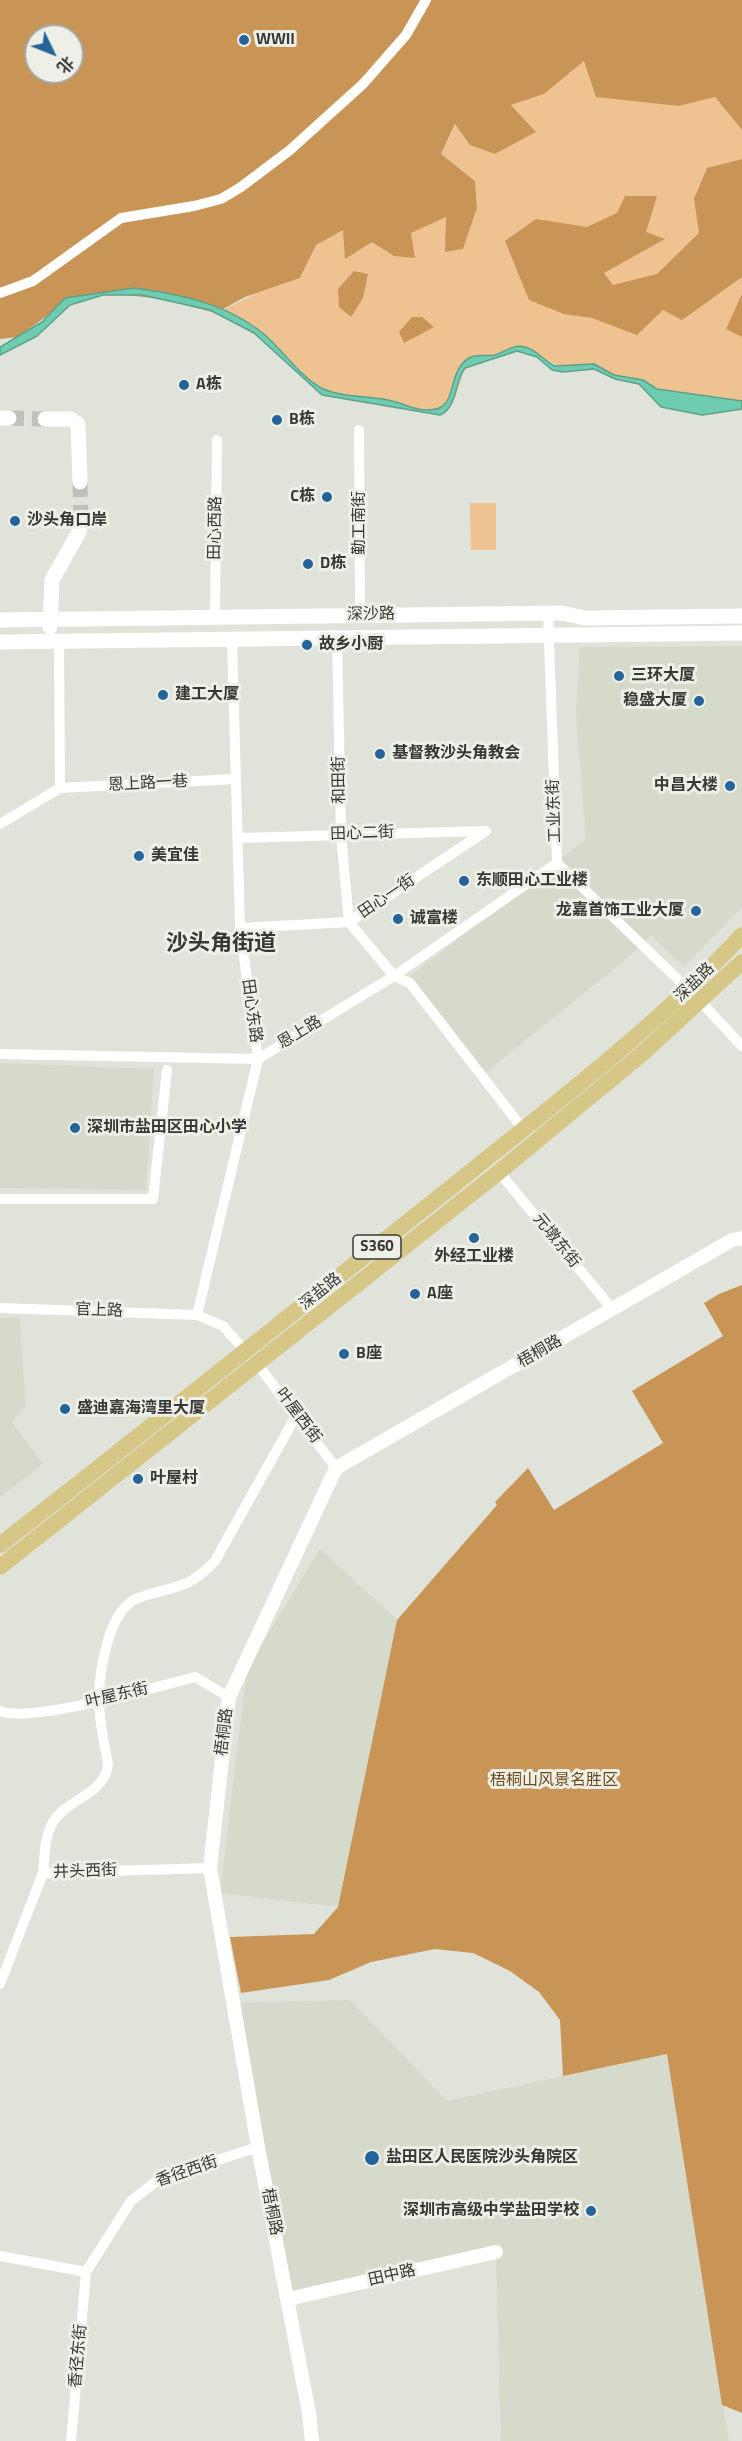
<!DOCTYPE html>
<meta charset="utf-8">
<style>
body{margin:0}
#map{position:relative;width:742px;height:2441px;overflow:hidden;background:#e0e3da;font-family:"Titillium Web","Noto Sans SC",sans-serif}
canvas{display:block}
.north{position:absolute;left:24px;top:24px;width:60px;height:60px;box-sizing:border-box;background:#eef0e7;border:2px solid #a5a7a0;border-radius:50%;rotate:133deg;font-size:16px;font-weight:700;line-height:24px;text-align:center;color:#383936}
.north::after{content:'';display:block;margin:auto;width:21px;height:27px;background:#24649a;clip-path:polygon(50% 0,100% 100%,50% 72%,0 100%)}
</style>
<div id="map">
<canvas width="742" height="2441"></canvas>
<div class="north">北</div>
</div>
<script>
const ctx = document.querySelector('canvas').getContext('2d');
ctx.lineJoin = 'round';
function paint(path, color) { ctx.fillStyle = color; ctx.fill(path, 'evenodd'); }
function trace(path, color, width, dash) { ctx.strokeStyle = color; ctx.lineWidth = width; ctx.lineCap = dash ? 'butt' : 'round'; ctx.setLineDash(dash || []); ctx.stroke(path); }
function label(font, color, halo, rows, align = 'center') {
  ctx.font = font + ' "Titillium Web","Noto Sans SC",sans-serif'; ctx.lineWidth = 6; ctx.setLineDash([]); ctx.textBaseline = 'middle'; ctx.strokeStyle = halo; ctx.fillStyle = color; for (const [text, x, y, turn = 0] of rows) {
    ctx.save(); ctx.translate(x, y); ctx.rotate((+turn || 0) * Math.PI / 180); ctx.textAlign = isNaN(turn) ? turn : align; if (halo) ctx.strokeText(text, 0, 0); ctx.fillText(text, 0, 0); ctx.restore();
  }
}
const built = new Path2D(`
 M742 646V907L684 967 651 935 637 950 484 1074 409 977 586 839 576 715 580 647Z
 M0 1063 154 1069 146 1190 0 1188Z
 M19 1317 26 1406 12 1422 43 1464 0 1497V1318Z
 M320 1549 397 1620 338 1907 220 1893 247 1668Z
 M350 2000 447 2101 667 2054 729 2441H501L496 2253 288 2299 233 2003Z`);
const green = new Path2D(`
 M584 61 679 106 715 97 742 130V410L694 414 661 407 650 383 614 375 593 364 564 368 518 347 465 368 455 398 445 412 322 395C295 359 257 335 219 312L257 293 300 278 316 245 346 226 414 255 411 233 448 214 445 252 463 249 477 208 475 181 441 154 456 124 470 144 495 154 536 132 511 105Z
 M470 503H496V550H471Z`);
const forest = new Path2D(`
 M0 0H742V130L715 97 679 106 596 97 584 61 544 94 511 105 536 132 495 154 470 145 455 124 441 154 475 181 477 208 463 249 445 252 446 217 411 233 415 258 394 256 372 242 345 259 343 230 316 245 300 278 245 297 216 313 162 299 107 293 63 304 18 337 0 339ZM36 36H72V72H36Z
 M742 159V277L682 320 663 310 637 335 592 318 564 314 529 300 505 241 536 219 587 227 617 213 625 196H657L646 232 665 239 604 273 613 285 657 274 699 233 694 199 707 168Z
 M354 271 368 274 363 298 351 317 339 307 338 289Z
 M742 294V337L726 329Z
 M412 317H422L434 327 404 343 399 332Z
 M742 1285V2413L722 2405 667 2054 563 2076 560 2020 539 1992 510 1971 473 1953 435 1949 371 1962 329 1980 241 1993 230 1937 314 1934 338 1907 397 1620 497 1505 495 1502 528 1468 554 1510 663 1443 632 1391 723 1336 704 1303 719 1294Z`);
const water = new Path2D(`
 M134 288C180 294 228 304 265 335 283 351 300 376 321 388 340 397 367 396 388 400 399 402 408 407 418 409 464 417 442 375 469 358 477 353 486 357 495 355 505 352 513 344 525 347 537 350 544 361 555 366L594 364 614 375 643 380 657 389 742 401V409L702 415 661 407 639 384 615 379 594 369 562 372 552 370 537 357 517 351 465 368C454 382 458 407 440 415L322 395 254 333 210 310 142 295H103L70 305 37 336 0 355V347L42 322 65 298Z`);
const secondaryTunnel = new Path2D(`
 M9 418 45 419
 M80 482 81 523`);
const minor = new Path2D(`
 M0 293 33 281 121 218 194 206 221 199 241 187 290 150 363 84 406 35 426 0
 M359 430 360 615
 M548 613 557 863 689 990
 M215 617 217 440
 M337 637 341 835 349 922 394 976 410 983 523 1129
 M232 639 240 928 258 1059 197 1315 223 1326 246 1352
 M59 641 60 788
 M0 824 60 788 236 779
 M238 838 485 831
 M240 928 349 922 486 831
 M701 1002 742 1046
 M0 1054 258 1059 394 976 557 863
 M499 1172 613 1310
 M0 1199H153L167 1070
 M0 1308 197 1315
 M258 1365 336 1468
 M0 1711C29 1724 159 1686 195 1677L229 1697
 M43 1873C45 1856 44 1837 53 1822 67 1799 104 1795 108 1765 105 1745 99 1722 99 1701 99 1673 108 1609 138 1598 172 1585 186 1592 215 1561L297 1414
 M0 1984 43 1873 210 1868
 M0 2256 86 2272
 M71 2441 86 2272 131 2201 159 2179 258 2147`);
const tertiary = new Path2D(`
 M288 2299 496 2252
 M312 2441 309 2413 258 2147 210 1868 229 1697 336 1468 732 1240 742 1238`);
const secondary = new Path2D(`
 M0 418H9
 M45 419H71L78 424 80 482
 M0 620 562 613 585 618 742 616
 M50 627 52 580 79 532 81 523
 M0 642 742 633`);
const primary = new Path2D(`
 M0 1545C152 1426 303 1306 454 1185 553 1105 655 1028 742 935
 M0 1567 499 1172 643 1053 742 962`);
const markers = [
 [244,40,6,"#24649a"],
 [184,385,6,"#24649a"],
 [277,420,6,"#24649a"],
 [327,497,6,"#24649a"],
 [15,521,6,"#24649a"],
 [308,564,6,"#24649a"],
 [307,645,6,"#24649a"],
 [619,676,6,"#24649a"],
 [163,695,6,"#24649a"],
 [699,701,6,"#24649a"],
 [380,754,6,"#24649a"],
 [730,786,6,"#24649a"],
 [139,856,6,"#24649a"],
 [464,881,6,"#24649a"],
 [696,911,6,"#24649a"],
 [398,919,6,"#24649a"],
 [75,1128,6,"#24649a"],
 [474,1238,6,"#24649a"],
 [415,1294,6,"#24649a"],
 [344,1354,6,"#24649a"],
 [65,1409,6,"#24649a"],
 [138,1479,6,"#24649a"],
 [372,2158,8,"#24649a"],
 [591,2211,6,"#24649a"]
];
const shields = [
 [377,1247,48]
];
const shieldNames = [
 ["S360",377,1247]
];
const poiNames = [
 ["WWII",256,40],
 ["A栋",196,385],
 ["B栋",289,420],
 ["C栋",315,497,"right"],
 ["沙头角口岸",27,521],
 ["D栋",320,564],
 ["故乡小厨",319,645],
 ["三环大厦",631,676],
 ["建工大厦",175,695],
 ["稳盛大厦",687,701,"right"],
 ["基督教沙头角教会",392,754],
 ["中昌大楼",718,786,"right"],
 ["美宜佳",151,856],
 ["东顺田心工业楼",476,881],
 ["龙嘉首饰工业大厦",684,911,"right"],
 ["诚富楼",410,919],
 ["深圳市盐田区田心小学",87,1128],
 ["外经工业楼",474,1257,"center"],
 ["A座",427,1294],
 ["B座",356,1354],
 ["盛迪嘉海湾里大厦",77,1409],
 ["叶屋村",150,1479],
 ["盐田区人民医院沙头角院区",386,2158],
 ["深圳市高级中学盐田学校",579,2211,"right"]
];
const streetNames = [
 ["勤工南街",360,523,-90],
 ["田心西路",216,528,-89],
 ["深沙路",371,615,-1],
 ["和田街",340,780,-91],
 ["恩上路一巷",148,784,-3],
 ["工业东街",555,811,-92],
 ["田心二街",362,834,-2],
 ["田心一街",387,897,-34],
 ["深盐路",695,983,-44],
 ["田心东路",251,1011,82],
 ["恩上路",300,1033,-31],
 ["元墩东街",556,1241,51],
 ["深盐路",321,1292,-39],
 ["官上路",99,1311,2],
 ["梧桐路",540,1352,-30],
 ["叶屋西街",298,1416,53],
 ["叶屋东街",117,1696,-13],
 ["梧桐路",225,1732,-83],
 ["井头西街",85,1872,-2],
 ["香径西街",187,2172,-19],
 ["梧桐路",271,2212,79],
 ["田中路",392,2276,-13],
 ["香径东街",79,2356,-85]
];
const parkNames = [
 ["梧桐山风景名胜区",554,1781]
];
const districtNames = [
 ["沙头角街道",221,945]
];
paint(built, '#d5daca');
paint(green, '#eec291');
paint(forest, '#c99557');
paint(water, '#6ecdb0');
trace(water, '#5ea18b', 1.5);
trace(secondaryTunnel, '#bec1b9', 15, [15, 8]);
trace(minor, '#fff', 10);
trace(tertiary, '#fff', 14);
trace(secondary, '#fff', 15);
trace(primary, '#d6c787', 16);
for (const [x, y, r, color] of markers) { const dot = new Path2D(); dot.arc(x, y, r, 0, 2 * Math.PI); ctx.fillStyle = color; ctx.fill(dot); trace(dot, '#eef0e7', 2); }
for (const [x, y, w] of shields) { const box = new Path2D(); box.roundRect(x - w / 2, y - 12, w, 24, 4.5); ctx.fillStyle = '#eef0e7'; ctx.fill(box); trace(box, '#383936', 1.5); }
label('bold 15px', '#383936', null, shieldNames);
label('bold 16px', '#383936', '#eef0e7', poiNames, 'left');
label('16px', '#383936', '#eef0e7', streetNames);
label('16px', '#6f4a1c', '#eef0e7', parkNames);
label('bold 22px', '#383936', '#eef0e7', districtNames);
</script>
